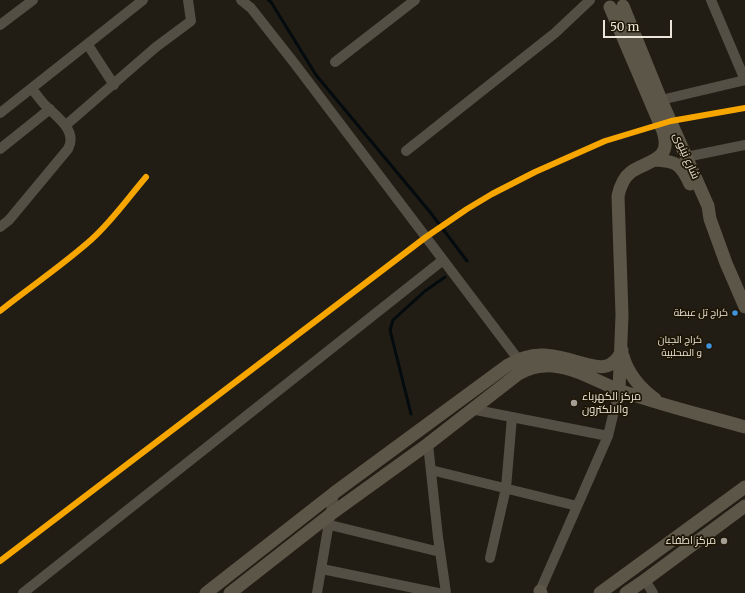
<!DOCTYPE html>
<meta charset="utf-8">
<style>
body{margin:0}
#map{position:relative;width:745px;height:593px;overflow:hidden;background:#221d14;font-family:Merriweather,serif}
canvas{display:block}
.scale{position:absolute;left:603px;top:20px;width:69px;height:18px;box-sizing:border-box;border:2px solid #eae4d9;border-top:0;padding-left:5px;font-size:12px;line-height:14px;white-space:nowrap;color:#eae4d9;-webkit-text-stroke:3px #1e1505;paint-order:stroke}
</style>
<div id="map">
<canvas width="745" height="593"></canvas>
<div class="scale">50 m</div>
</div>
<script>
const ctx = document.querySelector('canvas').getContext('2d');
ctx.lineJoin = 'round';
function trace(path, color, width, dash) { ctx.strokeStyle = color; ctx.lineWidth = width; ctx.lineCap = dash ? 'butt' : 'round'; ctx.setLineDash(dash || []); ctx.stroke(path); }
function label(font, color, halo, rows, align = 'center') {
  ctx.font = font + ' Merriweather,Cairo,serif'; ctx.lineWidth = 3.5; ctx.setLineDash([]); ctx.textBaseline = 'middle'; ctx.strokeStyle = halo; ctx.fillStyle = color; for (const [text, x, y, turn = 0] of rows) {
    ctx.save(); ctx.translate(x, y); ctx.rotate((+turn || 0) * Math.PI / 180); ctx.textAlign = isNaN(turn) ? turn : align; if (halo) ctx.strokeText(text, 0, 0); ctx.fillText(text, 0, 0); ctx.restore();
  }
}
const stream = new Path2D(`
 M268 0 271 2 316 75 430 212 467 261
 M411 414 390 330 393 320 425 291 445 277`);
const minor = new Path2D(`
 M241 0 251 8 295 64 518 359
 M711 0 745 80
 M0 25 33 0
 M88 45 114 85
 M335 62 415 0
 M661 100 745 80
 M0 113 143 0
 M66 125 156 47 191 21 188 0
 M0 149 50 109
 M406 151 555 33 590 0
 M686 157 745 145
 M0 227 9 220 68 149C78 131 57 117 46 106 41 101 37 95 32 89
 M471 409 608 436
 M428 444 438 537 446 593
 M431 470 577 506
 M330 525 440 552
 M490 558 506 488 512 417
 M322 569 438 593
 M645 580 653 593
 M23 593 443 260
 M317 593 334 493
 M539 593 608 436 619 390`);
const major = new Path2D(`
 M623 6 661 100 708 206 710 219 726 263 745 307
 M610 7 663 131C673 161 648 160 631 172 623 178 620 187 618 196L622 315 619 390
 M655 160C676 161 681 164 690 184
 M623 356C628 374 640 388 655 399
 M540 591 541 593
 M206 593 334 493 508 365C520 359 530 354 544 355 554 356 565 358 574 361 594 366 611 375 622 350
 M230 593 331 514 428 444 518 374C529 368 540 365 553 366 576 368 598 382 619 390 660 405 703 415 745 427
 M600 593 745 487
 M626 593 645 580 745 506`);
const rail1 = new Path2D(`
 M0 311C30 287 63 265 92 239 112 221 128 198 146 177
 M0 561 426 237 467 209 492 194 535 172 605 141 671 121 745 108`);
const markers = [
 [735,313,3.5,"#4094de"],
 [709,346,3.5,"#4094de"],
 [574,403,4,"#a49e94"],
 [724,541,4,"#a49e94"]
];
const busNames = [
 ["كراج تل عبطة",728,313],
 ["كراج الجبان",702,340],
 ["و المحلبية",702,353]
];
const streetNames = [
 ["شارع نينوى",686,156,66]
];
const poiNames = [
 ["مركز الكهرباء",582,397],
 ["والالكترون",582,410],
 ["مركز اطفاء",716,541,"right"]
];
trace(stream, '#040b0f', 3);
trace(minor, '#534f45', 10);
trace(major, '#5b5647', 13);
trace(rail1, '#f7a600', 6);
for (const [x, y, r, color] of markers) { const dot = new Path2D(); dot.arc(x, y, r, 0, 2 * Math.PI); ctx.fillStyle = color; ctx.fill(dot); trace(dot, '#1e1505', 1.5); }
label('10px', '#eae4d9', '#1e1505', busNames, 'right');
label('11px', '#eae4d9', '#1e1505', streetNames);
label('11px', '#eae4d9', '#1e1505', poiNames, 'left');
</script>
